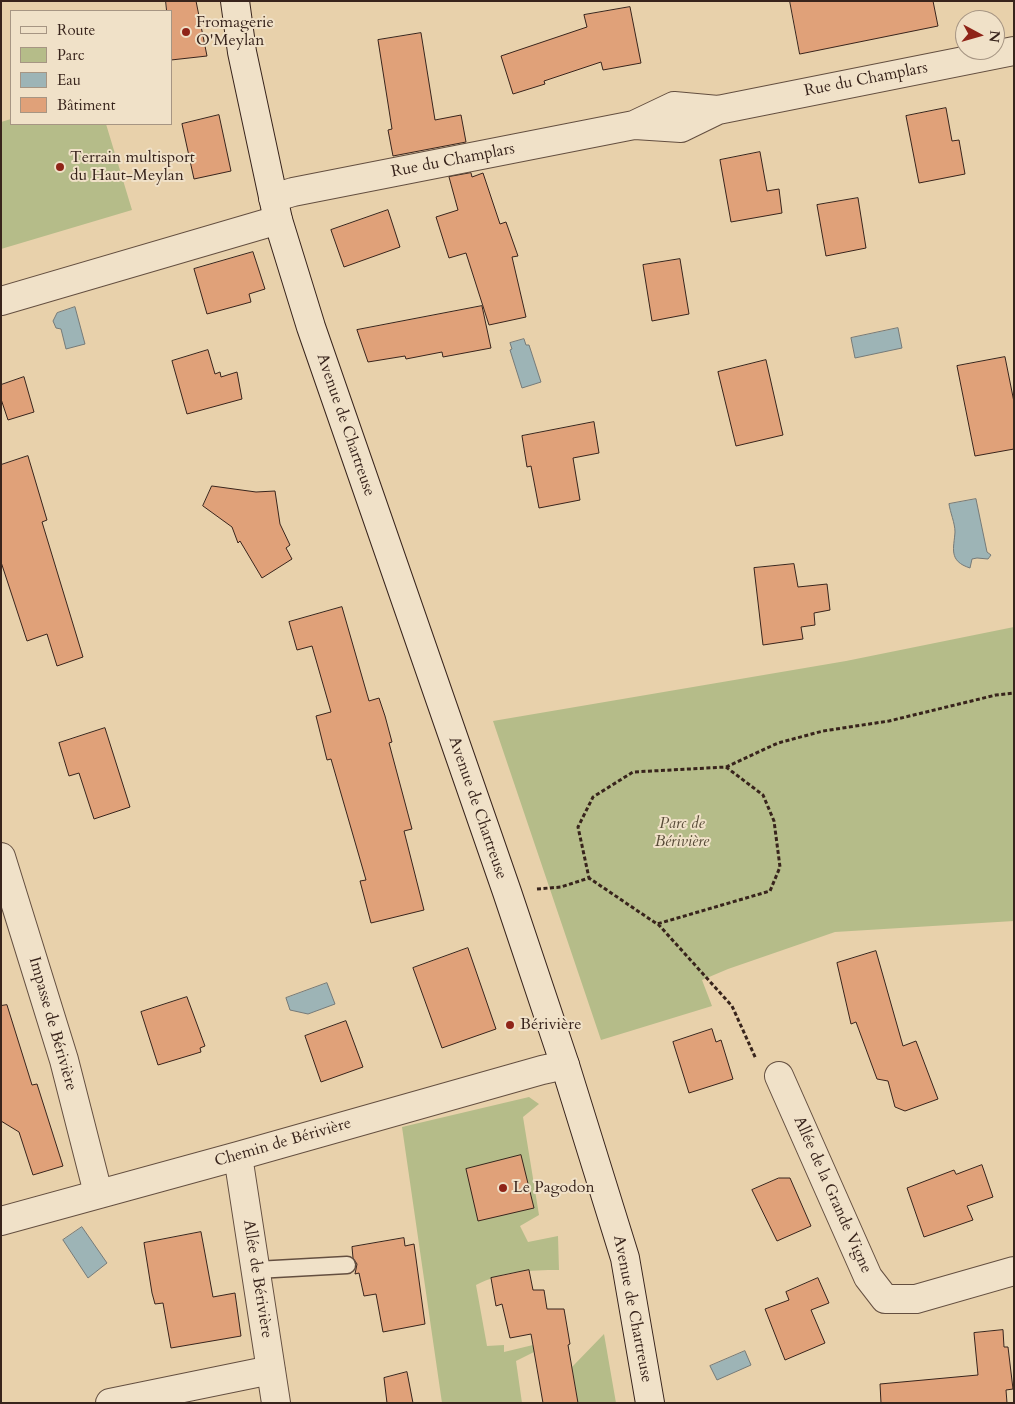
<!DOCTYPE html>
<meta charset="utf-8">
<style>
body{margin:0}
#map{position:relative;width:1015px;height:1404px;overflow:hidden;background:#e8d1ab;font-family:Cardo,serif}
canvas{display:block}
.frame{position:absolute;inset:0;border:2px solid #38241c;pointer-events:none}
.legend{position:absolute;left:10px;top:10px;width:162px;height:115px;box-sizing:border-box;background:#f0e1c8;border:1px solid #a69583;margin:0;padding:6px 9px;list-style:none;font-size:15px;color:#38241c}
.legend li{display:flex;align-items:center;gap:10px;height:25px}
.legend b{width:25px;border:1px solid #a69583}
.north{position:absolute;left:955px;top:10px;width:50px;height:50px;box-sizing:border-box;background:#f0e1c8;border:1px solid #a69583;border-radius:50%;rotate:96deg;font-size:14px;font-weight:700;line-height:20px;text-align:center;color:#38241c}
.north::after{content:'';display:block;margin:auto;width:18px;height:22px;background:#8f2418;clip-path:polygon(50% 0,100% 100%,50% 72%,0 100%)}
</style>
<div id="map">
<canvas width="1015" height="1404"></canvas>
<div class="frame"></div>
<ul class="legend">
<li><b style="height:6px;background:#f0e1c8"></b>Route</li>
<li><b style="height:14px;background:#b5bc89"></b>Parc</li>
<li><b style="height:14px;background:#9db4b6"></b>Eau</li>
<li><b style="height:14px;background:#e0a179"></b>Bâtiment</li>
</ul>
<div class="north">N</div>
</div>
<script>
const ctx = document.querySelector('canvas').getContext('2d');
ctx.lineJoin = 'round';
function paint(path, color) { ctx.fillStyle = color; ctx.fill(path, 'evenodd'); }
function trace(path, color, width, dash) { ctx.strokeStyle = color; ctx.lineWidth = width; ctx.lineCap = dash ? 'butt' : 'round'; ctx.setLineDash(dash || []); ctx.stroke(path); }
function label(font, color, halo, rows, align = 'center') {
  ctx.font = font + ' Cardo,serif'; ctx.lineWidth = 4; ctx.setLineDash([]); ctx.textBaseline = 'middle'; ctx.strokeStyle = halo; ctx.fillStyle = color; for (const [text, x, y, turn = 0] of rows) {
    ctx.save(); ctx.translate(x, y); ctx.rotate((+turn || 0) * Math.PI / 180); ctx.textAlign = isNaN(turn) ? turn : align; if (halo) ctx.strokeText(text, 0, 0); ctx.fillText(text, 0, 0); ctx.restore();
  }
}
const green = new Path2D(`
 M11 119V124H106L132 210 1 249V122Z
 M1014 627V921L835 932 728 969 702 980 712 1006 601 1040 493 721 846 661Z
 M529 1097 539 1104 523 1117 539 1215 520 1226 528 1242 558 1236 559 1270C529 1270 504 1271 476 1285L487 1346 504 1345V1352L533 1345 534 1352 516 1361 522 1403H442L402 1127Z
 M604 1334 616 1403H578L572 1367Z`);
const water = new Path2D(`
 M75 307 85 344 66 349 61 329 56 328 53 321 57 313Z
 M898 328 902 348 855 358 851 338Z
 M524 339 526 345H529L541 382 522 388 510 350 512 349 510 343Z
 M976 499 987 552 991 555 988 559 977 558 972 559 970 568C948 561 954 548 955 532 955 523 950 512 949 504Z
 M327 983 335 1004 308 1014 290 1010 286 998Z
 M82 1227 107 1263 88 1278 63 1240Z
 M745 1351 751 1365 717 1380 710 1366Z`);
const building = new Path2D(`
 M166 1H196L207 56 171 60V11H167Z
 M790 1H933L938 26 800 54Z
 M630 7 641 63 603 70 601 62 544 81 545 84 513 94 501 56 587 27 584 15Z
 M421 33 435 120 461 115 466 142 393 156 388 130 392 129 378 40Z
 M946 108 952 141 959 140 965 174 919 183 906 116Z
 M219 115 231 171 194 179 182 124Z
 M760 152 767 191 779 189 782 213 731 222 720 160Z
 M471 173 472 177 483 173 500 224 506 222 518 256 512 257 526 317 489 325 466 253 449 258 436 217 458 210 449 177Z
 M858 198 866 248 826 256 817 205Z
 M388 210 400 247 344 267 331 230Z
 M253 252 265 289 249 294 251 302 207 314 194 269Z
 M680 259 689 314 652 321 643 265Z
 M482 306 491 348 443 357 442 352 406 359 405 356 368 362 357 330Z
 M208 350 215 374 220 372 221 377 237 372 242 399 187 414 172 361Z
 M1005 357 1014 402V449L975 456 957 366Z
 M766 360 783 435 736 446 718 372Z
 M24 377 34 412 8 420 1 399V385Z
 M594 422 599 453 573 458 580 500 539 508 531 466 527 467 522 436Z
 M28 456 47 520 42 522 83 657 57 666 47 634 27 641 1 562V465Z
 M212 486 256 492 275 491 280 524 290 545 286 548 292 559 262 578 240 541 238 543 232 527 203 506Z
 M794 564 798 587 827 584 830 610 814 613 815 625 801 627 803 639 763 645 754 568Z
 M342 607 369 701 379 698 385 716 392 742 389 743 412 829 404 831 424 910 371 923 360 881 366 880 331 759 327 760 316 716 331 712 312 646 297 650 289 622Z
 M105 728 130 807 94 819 79 773 69 776 59 743Z
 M468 948 496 1029 442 1048 413 968Z
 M876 951 903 1046 916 1041 938 1099 905 1111 895 1107 888 1081 877 1079 856 1022 851 1024 837 963Z
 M187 997 205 1046 200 1048 201 1052 158 1065 141 1012Z
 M7 1005 32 1085 37 1084 63 1166 33 1175 19 1132 1 1121V1006Z
 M346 1021 363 1067 321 1082 305 1036Z
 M712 1029 716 1042 721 1040 733 1079 689 1093 673 1042Z
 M521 1155 534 1208 478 1221 466 1169Z
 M982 1165 993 1197 967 1206 973 1220 924 1237 907 1188 954 1170 956 1174Z
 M779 1178H790L811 1226 777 1241 752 1190Z
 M201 1232 213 1297 235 1293 241 1336 171 1348 163 1303 155 1304 152 1293 144 1243Z
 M404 1238 405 1246 414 1244 425 1324 383 1332 376 1294 364 1296 359 1273 355 1274 357 1264 353 1258 352 1247Z
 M529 1270 533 1290H544L547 1309H564L570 1344 568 1345 578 1403H543L531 1334 510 1338 502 1304 496 1306 491 1278Z
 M818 1278 829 1303 811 1310 825 1343 785 1360 765 1309 789 1300 786 1292Z
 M1003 1330 1004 1347H1008L1013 1389 1006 1390 1007 1403H881L880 1384 978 1375 974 1333Z
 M407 1372 413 1403H387L384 1378Z`);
const path = new Path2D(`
 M726 767 778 743 823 731 889 721 996 695 1014 693
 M537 889 561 887 589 878 657 924 770 891 780 867 774 821 763 795 726 767 633 772 593 797 578 827 589 878
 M658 924 732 1006 756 1059`);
const lane = new Path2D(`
 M256 1270 347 1265`);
const street = new Path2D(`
 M635 125 681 128 718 110
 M273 198 293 192 634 125 674 106 718 110 1014 51
 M1 301 278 220
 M1 857 64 1060 98 1193
 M779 1076 868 1277 885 1299H916L1014 1271
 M238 1156 276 1403
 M1 1221 238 1156 542 1070 565 1065
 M110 1403 271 1370`);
const secondary = new Path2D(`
 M235 1 242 52 278 220 311 327 507 892 565 1065 625 1258 650 1403`);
const markers = [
 [186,32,5,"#8f2418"],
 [60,167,5,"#8f2418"],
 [510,1025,5,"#8f2418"],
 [503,1188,5,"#8f2418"]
];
const poiNames = [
 ["Fromagerie",196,23],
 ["O'Meylan",196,41],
 ["Terrain multisport",70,158],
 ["du Haut-Meylan",70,176],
 ["Bérivière",520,1025],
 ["Le Pagodon",513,1188]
];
const streetNames = [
 ["Rue du Champlars",866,80,-11],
 ["Rue du Champlars",453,161,-11],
 ["Avenue de Chartreuse",345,425,71],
 ["Avenue de Chartreuse",477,808,71],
 ["Impasse de Bérivière",52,1024,74],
 ["Chemin de Bérivière",283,1143,-16],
 ["Allée de la Grande Vigne",832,1195,66],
 ["Allée de Bérivière",257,1279,81],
 ["Avenue de Chartreuse",632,1309,79]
];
const parkNames = [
 ["Parc de",682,824],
 ["Bérivière",682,842]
];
paint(green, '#b5bc89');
paint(water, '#9db4b6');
trace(water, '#757a78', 1);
paint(building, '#e0a179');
trace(building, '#38241c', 1);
trace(lane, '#644f40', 19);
trace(street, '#644f40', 30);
trace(secondary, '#38241c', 30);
trace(path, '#38241c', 3, [4, 2.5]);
trace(lane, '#f0e1c8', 16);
trace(street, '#f0e1c8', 28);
trace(secondary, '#f0e1c8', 28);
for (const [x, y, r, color] of markers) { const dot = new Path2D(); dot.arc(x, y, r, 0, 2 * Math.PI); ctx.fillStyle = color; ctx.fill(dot); trace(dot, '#f0e1c8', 2); }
label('16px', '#38241c', '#f0e1c8', poiNames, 'left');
label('16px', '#38241c', '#f0e1c8', streetNames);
label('italic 16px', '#574a37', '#f0e1c8', parkNames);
</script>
